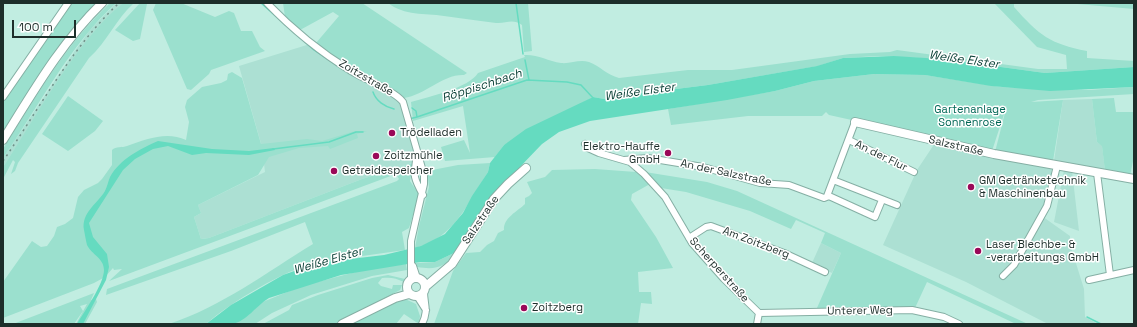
<!DOCTYPE html>
<meta charset="utf-8">
<style>
body{margin:0}
#map{position:relative;width:1137px;height:327px;overflow:hidden;background:#c1ede1;font-family:"Space Grotesk",sans-serif}
canvas{display:block}
.frame{position:absolute;inset:0;border:4px solid #1d2e2a;pointer-events:none}
.scale{position:absolute;left:12px;top:20px;width:64px;height:18px;box-sizing:border-box;border:2px solid #1d2e2a;border-top:0;padding-left:5px;font-size:12px;line-height:14px;white-space:nowrap;color:#1d2e2a;-webkit-text-stroke:3px #fff;paint-order:stroke}
</style>
<div id="map">
<canvas width="1137" height="327"></canvas>
<div class="frame"></div>
<div class="scale">100 m</div>
</div>
<script>
const ctx = document.querySelector('canvas').getContext('2d');
ctx.lineJoin = 'round';
function paint(path, color) { ctx.fillStyle = color; ctx.fill(path, 'evenodd'); }
function trace(path, color, width, dash) { ctx.strokeStyle = color; ctx.lineWidth = width; ctx.lineCap = dash ? 'butt' : 'round'; ctx.setLineDash(dash || []); ctx.stroke(path); }
function label(font, color, halo, rows, align = 'center') {
  ctx.font = font + ' "Space Grotesk",sans-serif'; ctx.lineWidth = 3; ctx.setLineDash([]); ctx.textBaseline = 'middle'; ctx.strokeStyle = halo; ctx.fillStyle = color; for (const [text, x, y, turn = 0] of rows) {
    ctx.save(); ctx.translate(x, y); ctx.rotate((+turn || 0) * Math.PI / 180); ctx.textAlign = isNaN(turn) ? turn : align; if (halo) ctx.strokeText(text, 0, 0); ctx.fillText(text, 0, 0); ctx.restore();
  }
}
const built = new Path2D(`
 M116 3H123L104 22 79 53 3 167V158L74 52 90 30Z
 M310 44 356 77 399 100 417 154 415 162 362 179 209 238 201 239 194 217 201 213 198 205 265 172 262 147 239 66Z
 M1092 99 1097 142 1102 145 1105 171 1054 161 1063 100Z
 M935 143 1052 169 1046 200 1039 214 1070 236V244L1084 289 1085 317 1098 324H1048L966 282 883 245 917 170Z
 M1064 170 1072 171 1079 231 1054 222Z
 M821 243 841 253 832 273 812 263Z`);
const green = new Path2D(`
 M71 3H97C58 40 31 88 3 133V102Z
 M110 3H116C69 46 39 106 3 158V149C35 98 65 45 110 3Z
 M123 3H134C116 19 107 42 89 58L18 163 15 171 11 174 15 162 13 160 3 179V167C37 116 76 41 123 3Z
 M140 3 147 4 140 39 133 41 115 30Z
 M156 3H181L215 17 229 11 234 13 241 31H252L260 47 265 51 211 70 209 74 191 90 187 89 153 10Z
 M283 3H362L467 73 464 75C443 74 425 95 404 98L355 71 316 43 339 16 333 12 300 30 285 17Z
 M388 3H528L532 51 524 52 522 25C512 18 506 24 496 23 478 21 461 18 444 16 424 13 405 16 388 3Z
 M994 3H1014V7C1039 35 1050 44 1087 51V58L1134 61V67L1045 73 942 59 878 56 843 58 818 66 708 85 628 95 610 100 593 97 504 145 495 157 445 161 441 147 464 140 470 153 463 106 413 121 411 102C428 97 469 88 478 73L525 57 524 55C537 54 548 61 561 63 571 64 579 59 589 62 600 66 607 75 619 78L688 70H732L850 54 890 52 897 50 1038 69H1067L1066 55 1037 47Z
 M1066 3H1134V9Z
 M232 72 242 78 261 144 307 139 322 141 355 131H367L357 134 358 138 330 149 328 146 299 148 269 157 258 175 198 205 201 213 194 217 201 239 209 238 362 179 413 163 410 181 418 193V199L409 228 402 232 405 250 341 259C333 262 325 262 317 263 285 269 230 303 206 324H169C221 307 267 272 313 244L305 222 231 251 106 295 107 289 397 181 399 179 396 174 109 281 122 269 114 270 113 268 105 277 94 283 3 318V282L32 241 41 247 47 246 54 236 57 227 65 224 73 218 78 197 84 190 98 183 102 179 112 165V150C116 146 122 148 127 146 146 139 167 131 186 140L189 122 185 107 187 100 202 87 221 83 227 80 228 74Z
 M874 74 925 75 1001 87 1088 90 1134 87V94L1038 100 1031 102 1063 100 1053 161 995 152 1007 105 992 151 829 115 826 112 822 116H748L671 125 668 109 775 91 814 81Z
 M68 96 103 121 95 131 68 151 42 134Z
 M1114 98 1116 112H1134V156L1130 176 1105 171 1102 146 1097 142 1092 99Z
 M490 163 488 172C468 202 455 238 415 248L419 226 429 187 427 171 458 165Z
 M595 169 636 172 650 184 632 194 631 200 656 237 673 268 638 272 639 292H651L652 304 641 303 638 324H434L453 271 466 253 480 252 487 245 494 241 498 233 504 230C503 218 518 211 525 204V198L529 196 532 193 527 182 545 177 552 170Z
 M645 172 707 182 737 191 1028 324H1016L927 282 915 308H817L841 253 821 243 825 233 796 220 791 229 750 211 686 192 661 188Z
 M456 252C445 268 435 270 417 267L416 263 435 262Z
 M406 264 407 270 372 276 311 295 272 313 255 324H233L254 310 260 303 302 286 367 269Z
 M388 275 405 279 404 282C396 278 391 277 382 278L378 283 381 286 392 289 393 285H402L400 290 335 324H263L289 310 292 305 318 295 372 278Z
 M94 293 91 300 96 299 97 302 85 324H76L87 304 80 306 83 311 74 324H13Z
 M403 298 416 304 420 316 419 324 404 314 396 324H349Z`);
const water = new Path2D(`
 M894 56 942 59 1045 73 1134 67V87L1050 91 991 86 925 75 874 74 814 81 775 91 727 100 590 121 559 132 542 144 492 196 456 252 435 262H420L341 275 269 298C257 305 246 322 232 324 224 325 214 324 206 324L231 305 283 275 317 263 384 255 421 246 445 234 463 213 472 196 488 172 490 163 504 145 526 129 593 97 610 100 628 95 708 85 817 66 843 58Z
 M158 141 212 149 249 151 274 148 275 150 249 155 206 153 192 155 168 146 153 149 135 159 123 170 89 223 93 237 107 254 109 267 106 280 83 324H77C84 312 104 284 104 270 104 258 92 255 87 245 86 241 85 235 84 230 81 213 97 204 105 191 107 187 108 182 110 177 120 159 140 149 158 141Z`);
const stream = new Path2D(`
 M261 3 314 50 342 69
 M516 3 523 54
 M525 60 529 80
 M373 92C376 101 385 107 394 109
 M412 108 416 111 417 117 527 80 567 82 581 85 594 99
 M409 119 417 117
 M273 149 329 142 356 132H363
 M1087 317 1101 324`);
const minor = new Path2D(`
 M267 3C292 29 320 52 351 71 364 79 395 91 403 102L424 175V184L411 241V280
 M3 97 68 3
 M849 140 914 172
 M585 144 588 148 599 153 630 162 644 174 665 197 692 243 724 279 759 313 757 324
 M417 154C414 176 412 175 423 195
 M624 160 648 158 703 167 760 183 789 185 824 198 829 196 875 217 882 200
 M1097 173 1110 275
 M833 180 897 205
 M827 196 855 122
 M689 238 706 227 711 226 784 253 825 272
 M413 266 417 278
 M1003 276 1014 265 1047 206 1057 166
 M1089 280 1134 270
 M417 296 426 310
 M759 313 912 310 944 317 959 324
 M422 324C429 310 424 305 424 291`);
const major = new Path2D(`
 M855 122 994 154 1134 179
 M3 140C33 92 61 43 102 3
 M407 287a9 9 0 1 1 18 0a9 9 0 1 1-18 0Z
 M425 287 452 264 494 199 508 184 526 168
 M342 324 395 298 409 294`);
const rail = new Path2D(`
 M3 161C40 108 71 48 119 3`);
const markers = [
 [392,133,4,"#9a0858"],
 [668,153,4,"#9a0858"],
 [376,156,4,"#9a0858"],
 [334,171,4,"#9a0858"],
 [971,187,4,"#9a0858"],
 [978,251,4,"#9a0858"],
 [524,308,4,"#9a0858"]
];
const streetNames = [
 ["Zoitzstraße",366,78,30],
 ["Salzstraße",956,146,13],
 ["An der Flur",881,156,26],
 ["An der Salzstraße",726,173,12],
 ["Salzstraße",481,220,-56],
 ["Am Zoitzberg",756,243,21],
 ["Scherperstraße",719,270,48],
 ["Unterer Weg",860,311,-1]
];
const parkNames = [
 ["Gartenanlage",970,110],
 ["Sonnenrose",970,123]
];
const poiNames = [
 ["Trödelladen",400,133],
 ["Elektro-Hauffe",660,147,"right"],
 ["GmbH",660,160,"right"],
 ["Zoitzmühle",384,156],
 ["Getreidespeicher",342,171],
 ["GM Getränketechnik",979,181],
 ["& Maschinenbau",979,194],
 ["Laser Blechbe- &",986,245],
 ["-verarbeitungs GmbH",986,258],
 ["Zoitzberg",532,308]
];
const waterNames = [
 ["Weiße Elster",964,60,8],
 ["Röppischbach",482,86,-18],
 ["Weiße Elster",640,92,-8],
 ["Weiße Elster",328,261,-16]
];
paint(built, '#ace0d3');
paint(green, '#9be0ce');
paint(water, '#65dbc0');
trace(stream, '#65dbc0', 1.5);
trace(minor, '#85afa4', 8);
trace(major, '#85afa4', 10);
trace(minor, '#fff', 6);
trace(major, '#fff', 8);
trace(rail, '#708f87', 1.5, [2, 4]);
for (const [x, y, r, color] of markers) { const dot = new Path2D(); dot.arc(x, y, r, 0, 2 * Math.PI); ctx.fillStyle = color; ctx.fill(dot); trace(dot, '#fff', 1.5); }
label('11px', '#1d2e2a', '#fff', streetNames);
label('11px', '#006756', '#fff', parkNames);
label('11px', '#1d2e2a', '#fff', poiNames, 'left');
label('italic 12px', '#0b4137', '#fff', waterNames);
</script>
